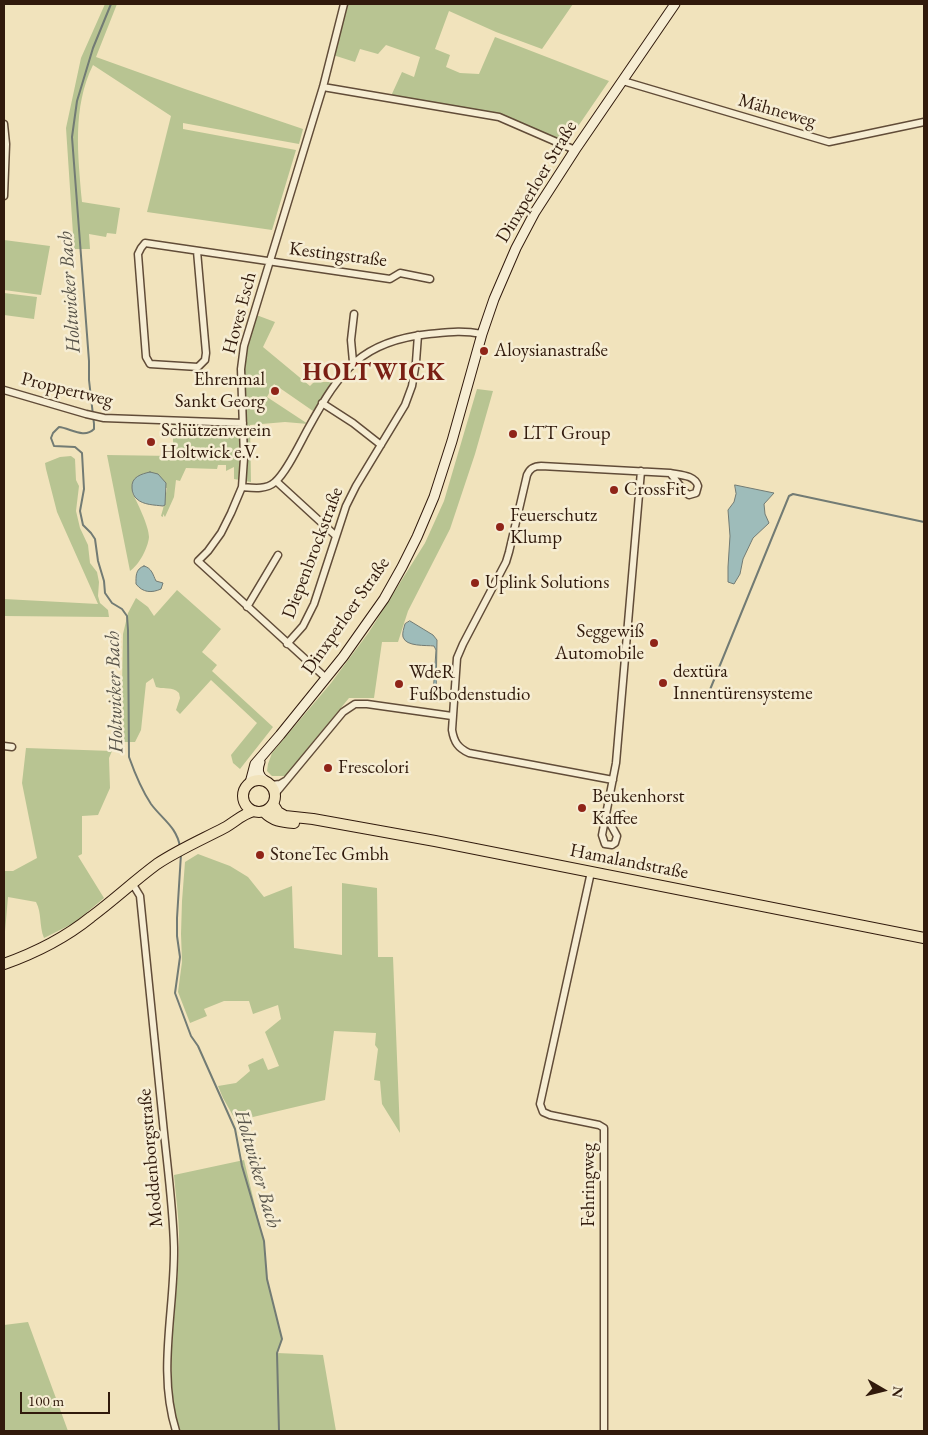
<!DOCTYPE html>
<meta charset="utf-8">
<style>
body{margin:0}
#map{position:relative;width:928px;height:1435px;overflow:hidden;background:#f1e3bc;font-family:"EB Garamond",serif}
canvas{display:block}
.frame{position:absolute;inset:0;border:5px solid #311a0c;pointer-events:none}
.north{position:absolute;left:858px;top:1365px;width:50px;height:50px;-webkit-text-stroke:4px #f6edd3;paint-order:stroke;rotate:98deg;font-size:14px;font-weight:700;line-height:20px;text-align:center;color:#311a0c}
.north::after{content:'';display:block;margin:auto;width:18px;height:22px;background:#311a0c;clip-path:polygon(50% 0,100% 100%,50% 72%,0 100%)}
.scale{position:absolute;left:20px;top:1392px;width:90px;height:22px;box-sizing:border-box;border:2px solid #311a0c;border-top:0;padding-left:6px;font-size:15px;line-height:18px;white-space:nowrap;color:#311a0c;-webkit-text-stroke:4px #f6edd3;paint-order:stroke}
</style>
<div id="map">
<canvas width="928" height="1435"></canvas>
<div class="frame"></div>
<div class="north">N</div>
<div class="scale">100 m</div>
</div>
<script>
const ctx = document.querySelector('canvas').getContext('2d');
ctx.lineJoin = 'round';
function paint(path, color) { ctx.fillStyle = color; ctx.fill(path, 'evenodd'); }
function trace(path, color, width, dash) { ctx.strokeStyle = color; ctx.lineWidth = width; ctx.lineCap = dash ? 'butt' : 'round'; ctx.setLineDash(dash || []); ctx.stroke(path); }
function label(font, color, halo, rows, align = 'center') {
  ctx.font = font + ' "EB Garamond",serif'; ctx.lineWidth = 5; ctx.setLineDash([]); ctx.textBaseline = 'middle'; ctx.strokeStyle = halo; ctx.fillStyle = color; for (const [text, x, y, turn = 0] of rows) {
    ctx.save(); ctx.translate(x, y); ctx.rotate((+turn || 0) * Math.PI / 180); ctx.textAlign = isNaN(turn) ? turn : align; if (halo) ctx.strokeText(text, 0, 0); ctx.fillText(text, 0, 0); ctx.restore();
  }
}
const green = new Path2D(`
 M105 4H117L96 57 185 89 303 129 299 144 183 123V129L296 150 272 230 147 212 171 116 93 65C72 108 78 155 82 202L120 208 116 234 107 233 106 237 89 234 90 249H74L66 128 81 58Z
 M347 4H573L542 49 496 32 449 11 435 49 450 55 446 67 460 73 479 74 495 37 609 81 570 138 565 142 497 114 391 96 402 72 414 77 420 57 386 45 378 54 360 49 355 62 333 55Z
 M4 240 50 246 41 295 4 290Z
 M4 293 37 297 34 319 4 315Z
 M251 313 275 322 263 347 310 386 314 382H332L313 411 274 384 267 397 308 424 285 422 250 425 251 482 234 479V467L226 471V465H218L217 469 186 468 180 481 176 480 174 497 165 517 163 514V517L161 516C164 507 165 498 167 488L132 492C137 502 149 526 149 537 148 548 139 565 130 571L107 455 173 456V425H240L238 398V372Z
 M477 389 493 391 475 454 450 529 408 611 398 642H382L374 698H349L285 776H272L267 771 268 764 272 753 331 683 369 632 425 543 444 501Z
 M71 456 75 459 76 480 79 486 76 511 80 528 88 545 90 563 97 572 99 582 98 596 100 603 108 610 109 617 4 616V599L98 604 57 512 46 469 45 463 60 457Z
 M177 590 221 629 202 652 217 665 212 671 273 727 240 769 233 763 231 755 257 723 211 680 180 714 176 710 180 698 179 693C172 686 165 690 156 687L153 678 146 683 141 730 135 742H121L123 634 128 613 136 598 148 607 154 616Z
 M26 748 112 751 109 758 110 788 98 815 82 816V854L78 856 104 898 74 923 44 938C39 926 42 913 36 902L8 897 4 943V871H13L37 858 22 783Z
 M198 854 230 866 248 877 264 897 292 886 294 948 342 955V883L377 888 378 957H393L400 1133 382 1104 380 1081 374 1080 378 1049 375 1045 376 1033 334 1031 325 1100 236 1121 223 1098 218 1086 236 1083 250 1071 248 1065 263 1058 268 1070 279 1066 265 1032 281 1019 278 1005 253 1014 249 1001H224L204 1009 207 1016 190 1023 178 992 182 962 181 934 182 901 185 862Z
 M244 1160 264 1243 267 1279 282 1339 277 1353 323 1355 336 1431H180C162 1375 178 1307 179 1248 180 1224 176 1199 174 1175Z
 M28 1322 68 1431H4V1325Z`);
const water = new Path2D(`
 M150 472 158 474 166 483 165 505 163 506C155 505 143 505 137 499 134 497 132 492 132 488 131 477 141 474 150 472Z
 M735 485 774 493 764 504 765 514 769 523 753 538 743 559 740 574 734 584 728 582V567L730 536 728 510 734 502 736 494Z
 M144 566C152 568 153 575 156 581L163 583 161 589C152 593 143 593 136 584 136 577 135 569 144 566Z
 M410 621 433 635 437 640 436 697H434L433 695 436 650 434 646C426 645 406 647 403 637 402 633 404 628 405 624Z`);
const stream = new Path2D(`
 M111 4 93 48 77 101 72 137 89 361V380L94 424V429C84 439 70 428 59 427L53 433 51 438 54 446 75 447 82 453 84 489 80 511 83 525 91 533 95 539 98 561 104 581 105 593 112 603 122 609 127 616 128 630 129 757C134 771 143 792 151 804 162 819 177 827 180 847
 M707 697 789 496 793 494 924 522
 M181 854 177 918V936L180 957 175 993 191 1036 198 1046 235 1129 242 1166 264 1241 267 1279 282 1339 277 1353 279 1431`);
const street = new Path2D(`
 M623 81 829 142 924 122
 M323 87 499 117 575 150
 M4 124 6 144 4 196
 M197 251 206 353 205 360 198 367 150 364 146 357 138 254 141 248 145 243 390 279 400 273 430 279
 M353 362 351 340 354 314
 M4 390 86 414 104 418 243 423
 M322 403 353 423 381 445
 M276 481 336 536
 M242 487C253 488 266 490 275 482 287 472 301 441 309 427 340 371 361 341 429 334 449 332 462 330 482 334
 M247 607 278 555
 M287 644 303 626 314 604 346 506 356 486 405 405 412 386 416 362 418 335
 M326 678 198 561 208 551 221 533 231 513 242 487 244 458 241 369 244 346 323 87 344 4
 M4 746 12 747
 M613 780 469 753C458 748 454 742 452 730L457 658 463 644 506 562 509 552 527 475C530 468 534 466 541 466L670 473 686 493 689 495 696 493 698 486C695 475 680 475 670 473
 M271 785 280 784 285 781
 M275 794 343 712 355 704H367L452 716
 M606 816 617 836 615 843 612 845 605 844 602 835 616 763 641 471
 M591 872 540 1104 543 1112 550 1115 599 1125 604 1128V1431
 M132 883 140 896C148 972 155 1047 163 1123 167 1164 173 1206 174 1247 175 1309 157 1371 176 1431`);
const secondary = new Path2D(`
 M260 762C257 770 258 776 265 781
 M250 783 255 764 280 735 343 657 384 599 402 567 417 537 434 497 452 441 482 334 494 299 516 248 535 212 575 150 675 4`);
const primary = new Path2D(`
 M243 796a16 16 0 1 1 32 0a16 16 0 1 1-32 0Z
 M273 804 278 812 285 816 313 819 435 841 924 938
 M264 812C273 821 281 822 294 823
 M4 964C35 953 65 938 91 917 114 900 134 881 157 864 178 850 201 840 224 828 235 822 242 814 254 811`);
const markers = [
 [484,351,5,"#8f2418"],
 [275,391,5,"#8f2418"],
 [513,434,5,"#8f2418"],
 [151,442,5,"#8f2418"],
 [614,490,5,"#8f2418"],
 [500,527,5,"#8f2418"],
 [475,583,5,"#8f2418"],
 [654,643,5,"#8f2418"],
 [663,683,5,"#8f2418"],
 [399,684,5,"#8f2418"],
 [328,768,5,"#8f2418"],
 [582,808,5,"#8f2418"],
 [260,855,5,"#8f2418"]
];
const streetNames = [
 ["Mähneweg",777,111,16],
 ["Dinxperloer Straße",537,182,-59],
 ["Kestingstraße",338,255,7],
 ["Hoves Esch",240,313,-75],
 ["Proppertweg",67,390,14],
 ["Diepenbrockstraße",313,553,-69],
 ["Dinxperloer Straße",346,616,-55],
 ["Hamalandstraße",629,862,11],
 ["Moddenborgstraße",151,1158,-95],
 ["Fehringweg",589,1185,-90]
];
const poiNames = [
 ["Aloysianastraße",494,351],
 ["Ehrenmal",265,380,"right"],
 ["Sankt Georg",265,402,"right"],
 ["Schützenverein",161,431],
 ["Holtwick e.V.",161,453],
 ["LTT Group",523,434],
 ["CrossFit",624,490],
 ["Feuerschutz",510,516],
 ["Klump",510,538],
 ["Uplink Solutions",485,583],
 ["Seggewiß",644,632,"right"],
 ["Automobile",644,654,"right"],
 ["dextüra",673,672],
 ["Innentürensysteme",673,694],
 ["WdeR",409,673],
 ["Fußbodenstudio",409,695],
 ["Frescolori",338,768],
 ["Beukenhorst",592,797],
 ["Kaffee",592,819],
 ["StoneTec Gmbh",270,855]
];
const waterNames = [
 ["Holtwicker Bach",70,292,-94],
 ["Holtwicker Bach",115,692,-92],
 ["Holtwicker Bach",257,1169,74]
];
const districtNames = [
 ["HOLTWICK",374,373]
];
paint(green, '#b8c492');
paint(water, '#9ebcba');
trace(water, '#727b74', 1);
trace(stream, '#727b74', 2);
trace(street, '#614c38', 9);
trace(secondary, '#311a0c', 11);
trace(primary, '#311a0c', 12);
trace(street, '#f6edd3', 6);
trace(secondary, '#f6edd3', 9);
trace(primary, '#f1e3bc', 10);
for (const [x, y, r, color] of markers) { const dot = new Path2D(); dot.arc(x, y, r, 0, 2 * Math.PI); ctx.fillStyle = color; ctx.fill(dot); trace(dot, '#f6edd3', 2); }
label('19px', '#311a0c', '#f6edd3', streetNames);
label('19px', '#311a0c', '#f6edd3', poiNames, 'left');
label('italic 20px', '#575349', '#f6edd3', waterNames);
ctx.letterSpacing = '1px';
label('bold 24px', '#7a1f14', '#f6edd3', districtNames);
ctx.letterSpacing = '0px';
</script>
